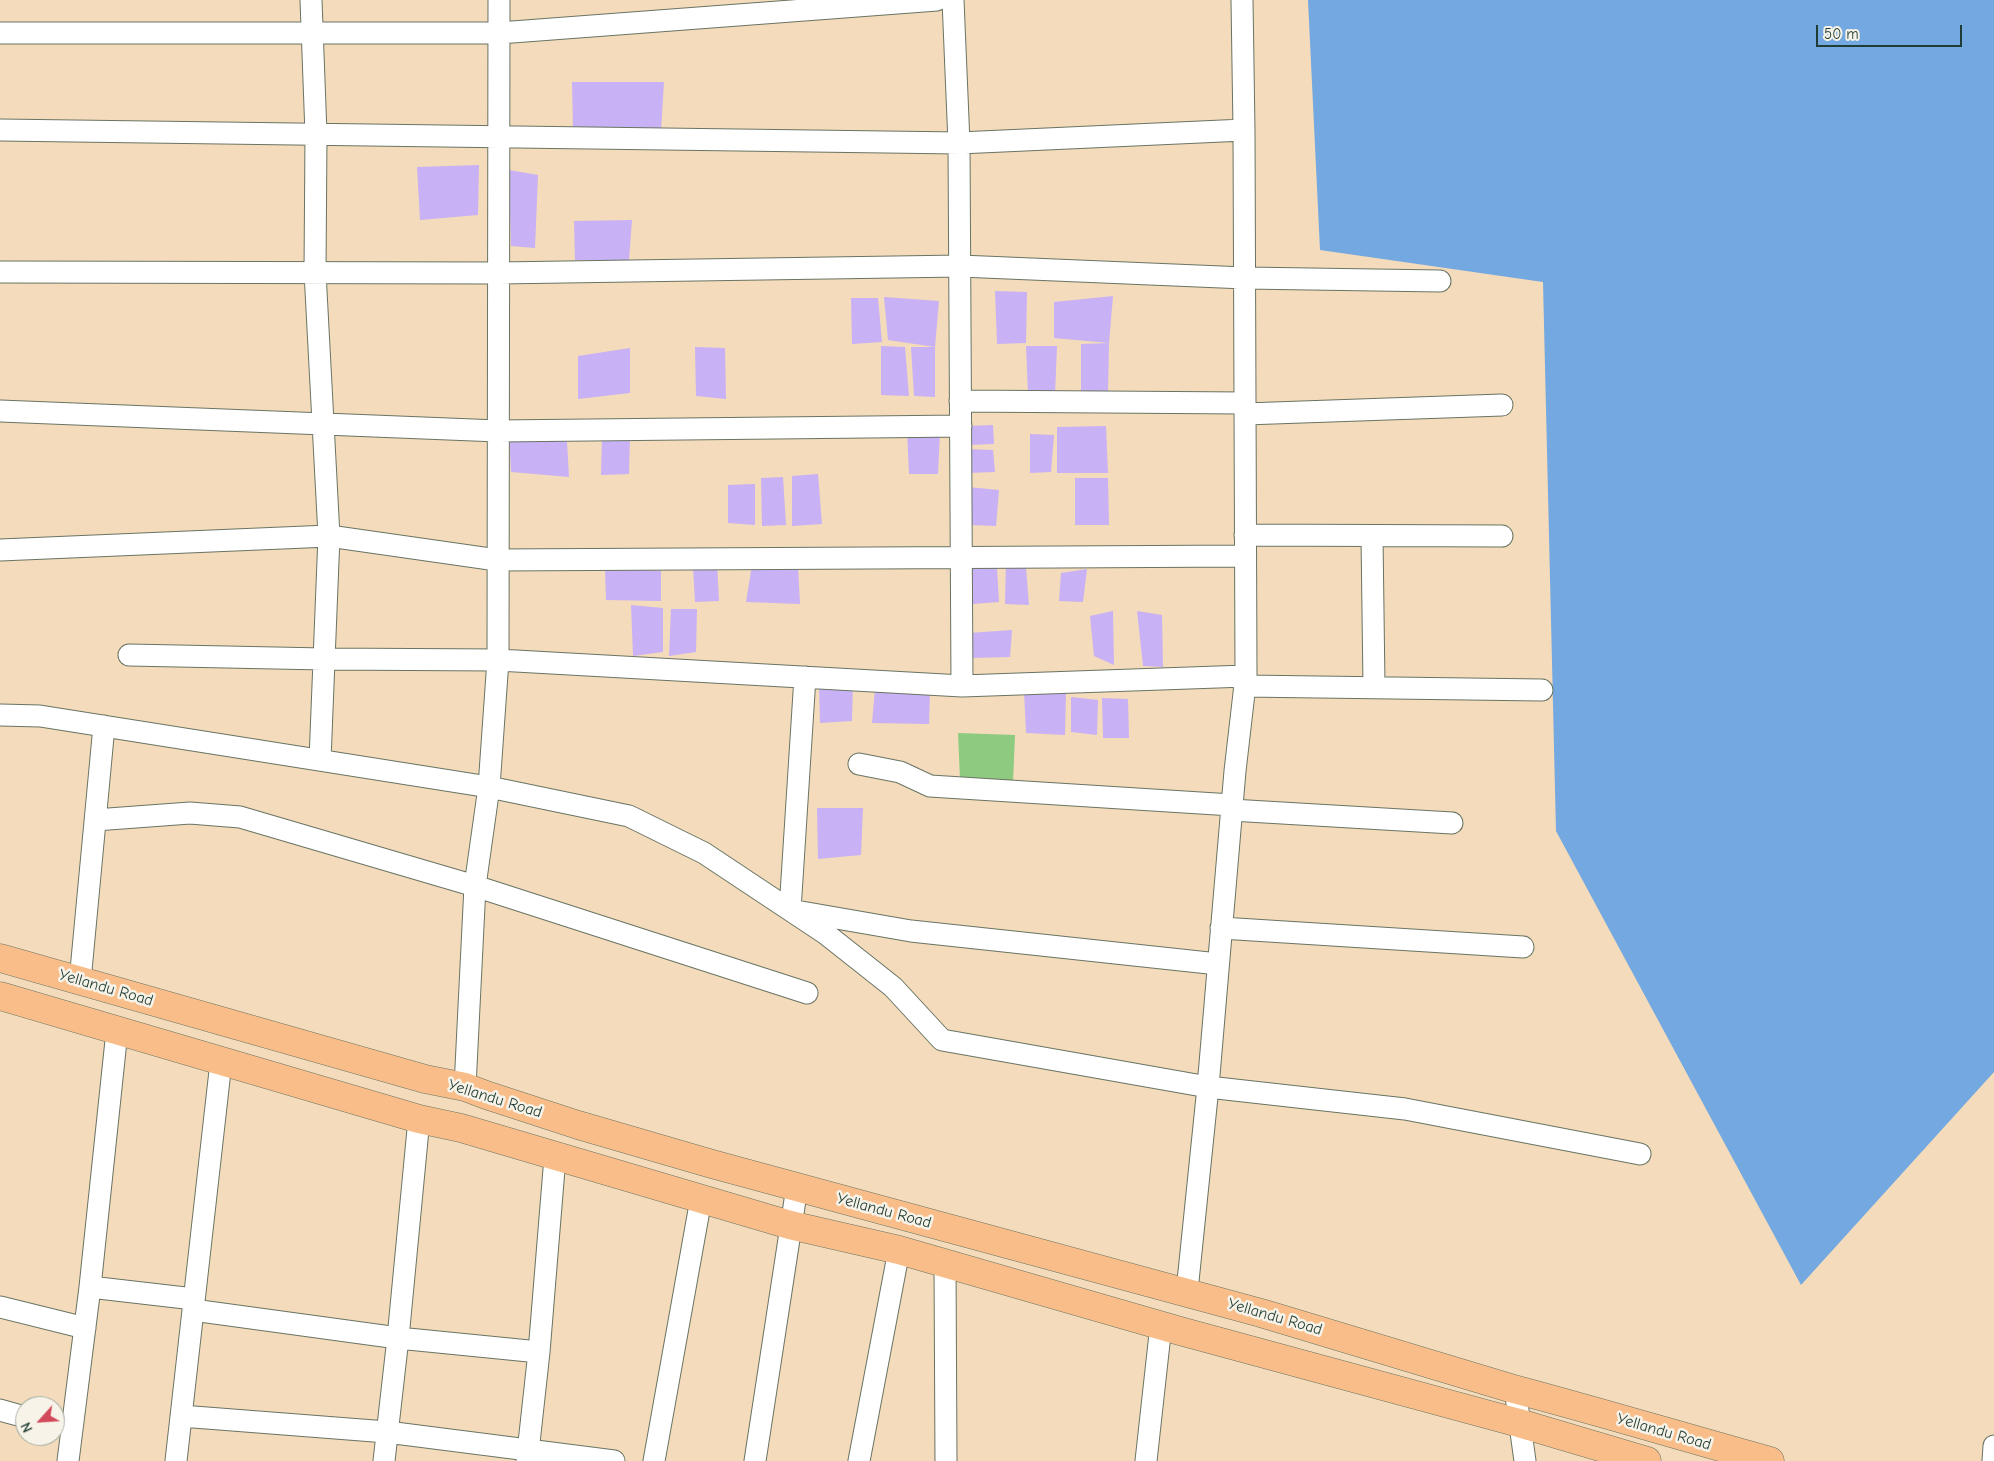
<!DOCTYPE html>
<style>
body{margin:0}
#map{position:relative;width:1994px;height:1461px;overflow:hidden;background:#f3dbbb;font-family:"Comic Neue",sans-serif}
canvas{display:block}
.north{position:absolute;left:15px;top:1396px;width:50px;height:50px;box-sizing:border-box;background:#f7f3e8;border:1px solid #a1aaa0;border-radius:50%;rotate:244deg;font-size:14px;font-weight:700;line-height:20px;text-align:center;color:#1f3d34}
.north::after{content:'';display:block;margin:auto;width:18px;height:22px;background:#d1495b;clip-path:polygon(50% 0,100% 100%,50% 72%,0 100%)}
.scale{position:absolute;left:1816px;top:25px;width:146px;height:22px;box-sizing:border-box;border:2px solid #1f3d34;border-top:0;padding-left:6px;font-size:15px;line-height:18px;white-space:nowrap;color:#1f3d34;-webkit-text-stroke:4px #f7f3e8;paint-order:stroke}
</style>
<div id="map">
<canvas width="1994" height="1461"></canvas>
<div class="north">N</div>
<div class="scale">50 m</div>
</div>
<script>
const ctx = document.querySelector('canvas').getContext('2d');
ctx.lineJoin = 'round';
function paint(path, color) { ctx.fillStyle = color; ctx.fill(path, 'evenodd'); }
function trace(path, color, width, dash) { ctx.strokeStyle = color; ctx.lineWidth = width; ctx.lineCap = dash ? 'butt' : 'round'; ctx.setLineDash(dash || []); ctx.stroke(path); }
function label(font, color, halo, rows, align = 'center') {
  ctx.font = font + ' "Comic Neue",sans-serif'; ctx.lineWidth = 5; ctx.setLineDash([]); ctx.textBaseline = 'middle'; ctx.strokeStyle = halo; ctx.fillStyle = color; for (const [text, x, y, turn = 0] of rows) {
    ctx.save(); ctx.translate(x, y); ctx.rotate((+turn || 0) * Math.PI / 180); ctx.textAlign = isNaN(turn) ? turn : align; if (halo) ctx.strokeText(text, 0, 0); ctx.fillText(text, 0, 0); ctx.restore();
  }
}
const green = new Path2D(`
 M958 733 1015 735 1013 782 960 779Z`);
const water = new Path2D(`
 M1308 0H1994V1072L1801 1285 1556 831 1543 282 1320 250Z`);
const building = new Path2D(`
 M572 82H664L661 131 573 130Z
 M479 165 478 215 420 220 417 167Z
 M509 170 538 175 535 248 511 246Z
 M632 220 629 260H575L574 221Z
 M995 291 1027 292 1026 343 997 344Z
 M1113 296 1109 343 1054 338V302Z
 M884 297 939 301 935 347V397L914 396 911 347H935L888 340Z
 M851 298H878L882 342 852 344Z
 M1109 343 1108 392 1081 396V344Z
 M881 346 905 347 909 396 881 395Z
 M1026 346H1057L1055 395 1028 393Z
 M695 347 725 348 726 399 696 396Z
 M630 348V393L578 399V356Z
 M993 425 994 444 968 445V426Z
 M1106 426 1108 473H1057V427Z
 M509 431 567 442 569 477 511 472Z
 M907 431 940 432 938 474H909Z
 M1030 434 1054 435 1051 472 1030 473Z
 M602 437H630L629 474 601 475Z
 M966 449 993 450 995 472 968 473Z
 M818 474 822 524 792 526V476Z
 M783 477 786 525 762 526 761 478Z
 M1075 478H1108L1109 525H1075Z
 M755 484V525L728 523V485Z
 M968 487 999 490 996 526 970 525Z
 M1006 558 1026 568 1029 605 1005 604Z
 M753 559 798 566 800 604 746 602Z
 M717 564 719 601 695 602 693 567Z
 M605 567 661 571V601L606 600Z
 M972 568H997L999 602 972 604Z
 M1087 569 1083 602 1059 601 1061 573Z
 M631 605 663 608V652L633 656Z
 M671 609H697L696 652 669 656Z
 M1113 611 1114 665 1094 656 1090 616Z
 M1137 611 1162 615 1163 667 1143 666Z
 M1012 630 1010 657 971 658 969 633Z
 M853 680 852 721 820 723 819 684Z
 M875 688 930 692 929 724 872 723Z
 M1024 691 1066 693 1065 735 1026 733Z
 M1071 697 1098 700 1097 735 1071 732Z
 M1102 698 1128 699 1129 738H1103Z
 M817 808H863L861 855 818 859Z`);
const minor = new Path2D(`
 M311 0 316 134 315 272 329 536 320 760
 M953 0 959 143 962 686
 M0 33H499L937 0
 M0 130 959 143 1244 130
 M0 272 499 273 960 266 1245 278 1440 281
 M960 401 1245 403
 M0 411 498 431 961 426
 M1245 414 1502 405
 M1245 535 1502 536
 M1372 536 1374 687
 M0 550 329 536 497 560 1245 556
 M129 655 324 659 498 660 962 686 1246 676
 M805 677 790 910 911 931 1218 964
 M1244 686 1542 690
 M0 715 40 716 489 787 629 816 704 853 826 934 893 987 942 1040 1208 1087 1405 1109 1640 1154
 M859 764 900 772 930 786 1232 805
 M1231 810 1452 823
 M95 820 190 813 240 817 475 886 807 993
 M1221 928 1523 947
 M80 981 104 726
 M465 1087 475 886 489 787 498 660 499 0
 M945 1263 946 1461
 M90 1287 194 1299
 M1187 1291 1208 1087 1235 771 1246 676 1244 130 1242 0
 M0 1307 85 1328
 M193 1310 398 1338 539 1352
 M1515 1389 1525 1461
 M0 1410 25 1417
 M181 1416 387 1432 614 1461
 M68 1461 90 1287 117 1031
 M176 1461 221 1062
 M384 1461 398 1338 419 1119
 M527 1461 539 1352 555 1157
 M654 1461 701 1199
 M755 1461 797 1187
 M859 1461 899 1250
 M1146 1461 1161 1325
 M1993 1461 1994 1446`);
const major = new Path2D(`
 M0 958 425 1079 465 1087 486 1095 578 1125 712 1164 1261 1313 1510 1388C1597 1411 1683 1437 1770 1461
 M0 996 419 1119 461 1128 790 1225 899 1250 1180 1331 1519 1423 1647 1461`);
const streetNames = [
 ["Yellandu Road",106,988,16],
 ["Yellandu Road",495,1099,17],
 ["Yellandu Road",884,1211,15],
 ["Yellandu Road",1275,1317,16],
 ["Yellandu Road",1664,1432,16]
];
paint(green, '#8eca7f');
paint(water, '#73a8e0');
paint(building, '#c8b1f5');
trace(minor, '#697463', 23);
trace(major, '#697463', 29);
trace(minor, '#fff', 21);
trace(major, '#f8bd89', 28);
label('16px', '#1f3d34', '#f7f3e8', streetNames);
</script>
